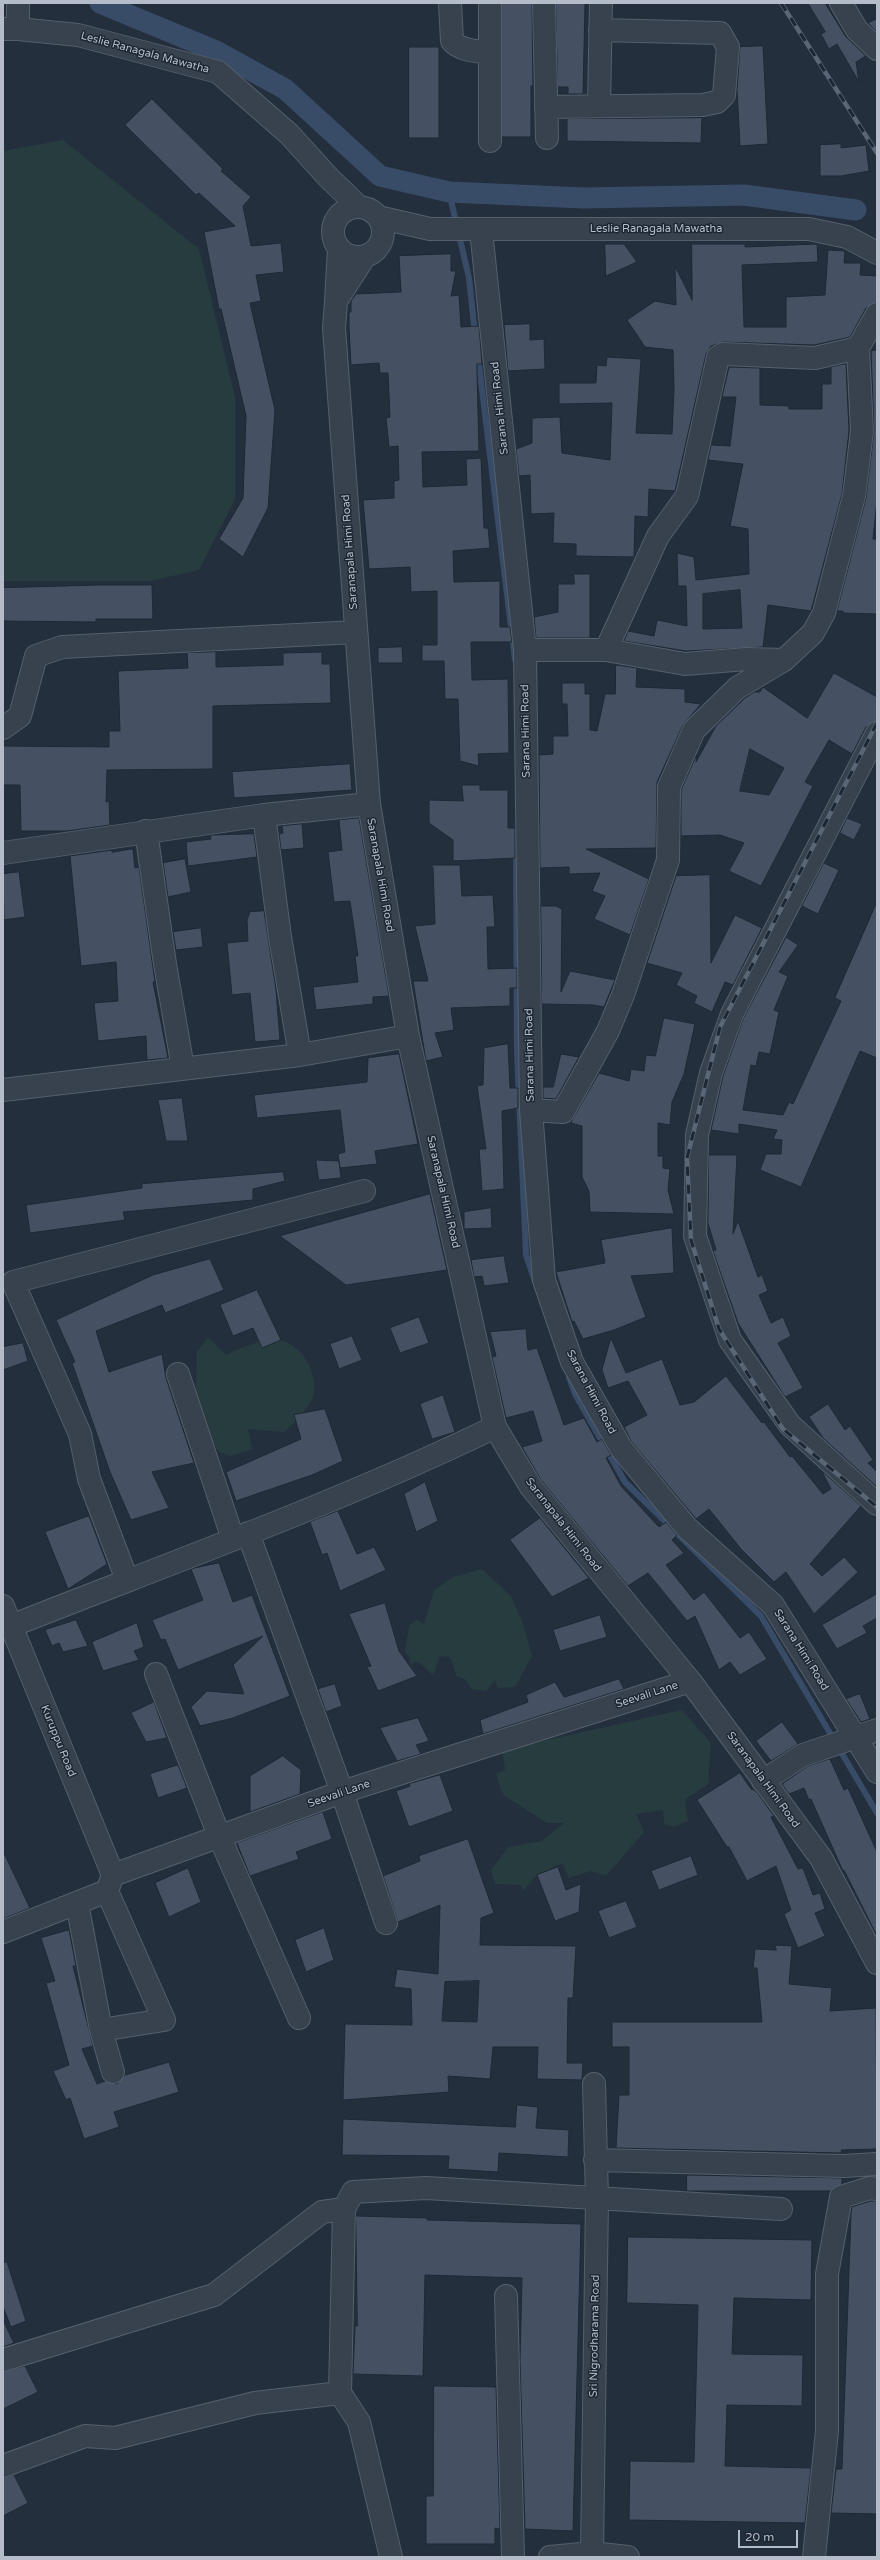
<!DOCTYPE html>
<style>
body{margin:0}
#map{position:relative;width:880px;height:2560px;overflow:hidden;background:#242f3e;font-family:"Varela Round",sans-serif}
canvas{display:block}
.frame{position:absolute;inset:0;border:4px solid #b4bcc9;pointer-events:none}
.scale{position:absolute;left:738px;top:2530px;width:60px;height:18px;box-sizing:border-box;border:2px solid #b4bcc9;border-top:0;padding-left:5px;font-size:12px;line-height:14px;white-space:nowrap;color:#b4bcc9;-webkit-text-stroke:3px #1d2633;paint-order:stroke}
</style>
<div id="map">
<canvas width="880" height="2560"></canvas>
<div class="frame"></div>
<div class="scale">20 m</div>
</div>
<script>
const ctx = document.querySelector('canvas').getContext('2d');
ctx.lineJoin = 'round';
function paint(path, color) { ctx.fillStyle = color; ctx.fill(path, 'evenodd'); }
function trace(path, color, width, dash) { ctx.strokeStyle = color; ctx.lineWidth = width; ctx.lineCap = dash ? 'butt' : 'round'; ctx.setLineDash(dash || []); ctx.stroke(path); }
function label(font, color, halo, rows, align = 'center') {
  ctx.font = font + ' "Varela Round",sans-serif'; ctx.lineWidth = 3; ctx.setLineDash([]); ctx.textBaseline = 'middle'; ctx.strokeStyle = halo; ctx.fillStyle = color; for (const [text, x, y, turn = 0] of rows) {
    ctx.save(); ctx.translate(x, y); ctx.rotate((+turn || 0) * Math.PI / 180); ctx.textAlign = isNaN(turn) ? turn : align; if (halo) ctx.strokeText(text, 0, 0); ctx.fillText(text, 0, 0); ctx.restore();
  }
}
const green = new Path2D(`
 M63 140 199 249 235 397V499L199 570 150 581H3V151Z
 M208 1337 226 1355C238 1349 268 1336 281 1340 302 1346 318 1372 314 1394 311 1406 293 1425 284 1432L248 1429 252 1449 231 1456 219 1452 191 1412 196 1383 197 1352Z
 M482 1569 511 1596 522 1621 532 1656 515 1687 498 1688 495 1680 486 1691 472 1689 465 1679 457 1677 450 1657 440 1656 433 1675 419 1662H413L411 1668 409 1655 405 1654 409 1625 417 1620 424 1624 434 1590 453 1577Z
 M682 1710 711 1743 708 1784 685 1800 688 1821 673 1827 664 1824 663 1810 636 1814 644 1832 606 1876 591 1871 569 1878 562 1863 537 1875 523 1891 521 1885 495 1884 491 1870 508 1847 542 1841 564 1823H547L503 1795 496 1774 505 1770 502 1750Z`);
const stream = new Path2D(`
 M449 192 469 278 475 334
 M478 357 515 660
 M516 833 517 1052 526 1255 535 1282
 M569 1377 575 1394 625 1482 761 1616 877 1813`);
const canal = new Path2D(`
 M100 3 216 51 285 89 380 176 449 192 584 198 744 195 856 210`);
const building = new Path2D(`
 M502 3H532L533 86H531V137H502Z
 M556 3H585L583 94H568V87H558Z
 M808 3H825L846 37 866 56 856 62 859 82 837 44 829 49 821 34 825 32Z
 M877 19V32L868 23Z
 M763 46 768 144 740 146 737 90 740 47Z
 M409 47H439V138H409Z
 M152 99 223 169 221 171 251 197 243 206 251 246 281 243 284 272 256 275 261 301 250 303 275 410 268 508 243 557 219 539 243 498 246 416 221 309H219L204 232 235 226 199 193 196 195 125 125Z
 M702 118 701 143 567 141V119Z
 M841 144V148L866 145 869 171 841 176H820V145Z
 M605 244H624L637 262 606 276Z
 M692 244H745V247L817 244 818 262 742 265 744 327H786V297L825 295 828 250 845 251 844 263H861L860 275 877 276V302L866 308 850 337 814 345 724 342 711 346 706 354 675 491 649 489 648 517 635 516 634 557 576 556V544L553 543 554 513 531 514 530 475 519 476 516 449 532 443V418L560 417 562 453 610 460 612 403 559 404V383H596L597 365 606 366 607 357 641 359 636 433 672 434 674 389 673 350 645 347 627 320 655 301 676 305 675 266 692 300Z
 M451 254V271H456L451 296 459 295 461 327 479 326 482 364H477V372L479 451 422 452 423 487 467 485 466 459 481 458 484 528H488L490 548 453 551 454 582 500 581V627H510L512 642H471L472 680 508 679 509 753 478 754 479 766 460 761 458 699H445L444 661H422V645H437V591L411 592 410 567 369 569 363 500 394 498V481L399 480 398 446 389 447 386 418 390 417 388 373H380L379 363 351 365 349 328V312H351V301L356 294 401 292 399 256Z
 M530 324V340L544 339 545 369 508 371 504 325Z
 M877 350V500L873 539H877V614L843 613V611H837L866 498 874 431 871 351Z
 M846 364 849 431 842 494 811 611 768 605 763 647 686 651 624 641 628 631 654 636 657 620 687 626 686 586H678L677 553 694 557 696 580 749 574 748 529 730 526 743 464 708 460 711 445 730 446 736 397H722L729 367 760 368V405L789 406V409H822V384H831V367ZM740 590 742 628 703 629V594Z
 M574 574H590V638H536L534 617 558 612V584H574Z
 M100 585H152L153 619H96V622L3 621V588Z
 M402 647 403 663H378V648Z
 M216 652V667L283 665V653L322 652V664H330L331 703 213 706V769L107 770 106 802 109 801 110 825 67 831H21L20 785H3V746L109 747V731H120L118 671 188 668 187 653Z
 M616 665 637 668 636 687 685 689V702L701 704 683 725 657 782 656 848 586 849 649 879 630 935 594 919 605 896 592 891 600 873 569 874V867L540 868 539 755 553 754V736H568L567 704H562V683H585V694H590V730L597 731 605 694H615Z
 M834 673 877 697V721L866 727 852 754 829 740 805 782 813 786 761 886 729 871 744 843 720 835 681 836V790L697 754 696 762 716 726 745 698 754 692H760L763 687 807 718ZM750 749 784 768 769 795 740 791Z
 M350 764 352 790 234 798 232 772Z
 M462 785H480V790H508V828H515V858L453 861V840L429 823V800L463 801Z
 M359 818 389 996 373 997V1004L316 1010 313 987 358 982 355 956H358L350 901 334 902 328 852 342 850 339 820Z
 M847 818 862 824 854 840 840 833Z
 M302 824 304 848 281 850 279 834 283 833 282 826Z
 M254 834 257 857 188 866 186 842 211 839 210 835H213Z
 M133 849 135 868 139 867 155 982H153L168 1058 147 1060 146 1036 98 1041 94 1003 118 1001 116 962 81 966 70 856 112 850V852Z
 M185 859 191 892 168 897 163 863Z
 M824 863 839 870 818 914 802 906Z
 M431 865H460L462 896 493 895 495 927H487L488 969 517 968V988H510V1006L451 1008 454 1030 435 1033 443 1057 426 1061 413 981H428L415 926 435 924 433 868Z
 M19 872 25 917 4 920 3 874Z
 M710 875 711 963 735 915 762 928 733 985 725 982 712 1012 694 1003 697 996 676 985 682 973 647 963 676 876Z
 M877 902V1058L860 1051 801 1187 760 1170 766 1154H781L782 1140 773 1139 777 1130 739 1124V1134L711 1130 723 1076 743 1019 786 937 798 945 779 972 788 976 774 1010 779 1012 770 1054 759 1052 756 1066 751 1065 743 1110 783 1115 789 1102 793 1104 841 1001 835 998Z
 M541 906H556L562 909 561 992 570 971 615 980 604 1007 593 1005 542 1004Z
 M264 911 276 990 280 1040 255 1042 250 993 232 995 227 943 248 941 247 920 250 912Z
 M201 928 203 947 176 950 173 932Z
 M664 1018 695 1024 684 1074 672 1102 670 1125 658 1123V1156H663V1168L670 1169 668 1190 674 1214 590 1212 589 1191 582 1177V1126L571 1123 572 1120 599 1073 629 1081 631 1069 644 1071 646 1055 655 1056Z
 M508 1044 510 1088H518V1108L502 1111 504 1189 482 1191 479 1149H486L477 1086 483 1085 484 1048Z
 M399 1054 418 1144 375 1151 377 1164 340 1168 338 1154 345 1152 340 1110 257 1118 254 1095 367 1082 368 1058Z
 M561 1054 579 1057 556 1099 543 1098V1087H553Z
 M182 1098 188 1141H166L158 1100Z
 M709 1155H737L733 1234 738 1221 758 1277 762 1275 768 1291 759 1295 771 1323 783 1317 791 1336 778 1343 803 1388 785 1397 738 1323 713 1251 716 1250 708 1223Z
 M316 1160 339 1161 341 1178 319 1180Z
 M283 1172 285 1181 253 1189V1200L123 1212 125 1220 30 1233 26 1205 142 1188V1184Z
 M430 1194 447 1270 346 1285 280 1236Z
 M491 1208 492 1228 464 1229V1212Z
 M672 1228 674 1273 631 1276 646 1317 614 1330 583 1339 574 1321 572 1322 556 1272 605 1263 601 1240Z
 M504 1256 509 1283 484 1286 482 1276 474 1277 471 1260Z
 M210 1259 224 1290 165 1313 162 1305 96 1331 109 1372 162 1354 166 1378 194 1463 152 1472 169 1508 131 1520 110 1472 72 1363 75 1362 56 1320 153 1275Z
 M257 1290 281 1340 262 1348 253 1328 233 1336 220 1305Z
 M419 1317 429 1343 400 1353 390 1328Z
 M526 1329 528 1350 537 1348 564 1425 584 1418 597 1442 602 1439 611 1455 606 1458 621 1486 659 1527 666 1522 677 1535 672 1540 684 1553 666 1565 694 1600 704 1592 740 1638 749 1632 767 1659 740 1675 730 1662 719 1670 695 1616 687 1621 648 1573 628 1586 541 1480 522 1447 542 1441 533 1411 506 1418 492 1357 496 1356 490 1332Z
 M352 1336 362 1360 339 1369 330 1344Z
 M611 1338 626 1373 662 1359 680 1405 694 1402 726 1376 762 1423 764 1422 790 1457 792 1456 823 1494 831 1489 821 1470 861 1506 810 1564 822 1576 844 1557 858 1572 814 1614 786 1572 774 1582 741 1549 709 1509 696 1519 631 1441 624 1427 647 1415 628 1381 608 1388 602 1370Z
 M23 1343 28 1361 3 1370V1347Z
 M443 1395 455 1432 432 1439 420 1404Z
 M828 1404 845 1430 850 1426 873 1460 868 1463 877 1472V1487L823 1438 809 1417Z
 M325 1409 343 1461 312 1475 236 1501 226 1472 301 1439 294 1415Z
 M425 1482 438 1521 416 1532 404 1494Z
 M338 1511 357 1554 374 1547 386 1570 340 1591 327 1553 322 1555 310 1522Z
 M89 1516 107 1564 68 1589 45 1532Z
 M540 1518 589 1578 552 1597 510 1540Z
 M219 1563 233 1602 252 1595 290 1696 233 1718 200 1726 191 1707 207 1691 244 1694 233 1665 263 1636 178 1670 165 1639 161 1640 152 1620 203 1600 191 1569Z
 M877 1594V1618L863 1626 867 1633 837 1649 822 1625Z
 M385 1603 399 1651 417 1676 378 1691 367 1667 371 1666 349 1614Z
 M600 1615 607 1637 560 1651 553 1630Z
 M76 1620 88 1646 63 1652 59 1643 52 1646 45 1630Z
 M137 1623 144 1647 134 1651 139 1660 103 1671 92 1642Z
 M619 1679 624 1689 483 1734 480 1720 528 1702 526 1695 555 1682 564 1697Z
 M335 1684 342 1706 326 1712 318 1689Z
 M860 1694 870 1719 861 1722 846 1699Z
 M154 1702 167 1738 146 1742 131 1713Z
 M418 1718 429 1741 416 1745 421 1754 397 1761 380 1728Z
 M782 1722 798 1744 771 1761 756 1741Z
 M283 1756 301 1770 300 1794 250 1812V1776Z
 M830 1759 844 1790 848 1788 877 1852V1936L844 1870 843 1871 811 1799 809 1800 804 1788 789 1794 782 1784 808 1766Z
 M178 1765 187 1788 158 1798 150 1774Z
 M740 1773 751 1789 756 1791 774 1816 771 1817 798 1869 803 1868 813 1895 820 1893 825 1909 815 1913 825 1936 798 1948 784 1914 791 1910 776 1866 747 1881 729 1847H727L697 1800Z
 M440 1775 453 1811 409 1827 396 1791 410 1786 409 1784Z
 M323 1812 332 1839 296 1852 299 1859 250 1876 237 1843Z
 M468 1839 494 1913 481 1918 480 1945 576 1946 573 1998H568L567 2063H583L582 2080 537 2079 538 2047H493L490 2079 448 2076 449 2092 343 2100 345 2024 412 2025 411 1989 394 1987 397 1969 438 1974 440 1905 398 1922 383 1876 420 1861 419 1856ZM479 1981 477 2022 442 2021 445 1982Z
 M3 1851 30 1908 3 1919Z
 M691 1856 698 1875 659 1890 651 1871Z
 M558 1867 566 1890 581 1884 579 1912 555 1921 537 1875Z
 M188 1868 201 1902 169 1917 155 1883Z
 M626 1901 637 1927 609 1938 598 1911Z
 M324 1928 334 1960 306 1972 295 1940Z
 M69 1930 76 1966H73L93 2046 82 2049 97 2084 105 2081 117 2084 125 2075 169 2062 179 2092 114 2112 119 2127 84 2139 70 2098 66 2100 53 2071 69 2065 46 1983 55 1981 41 1938Z
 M775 1945 792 1946 789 1984 832 1988 830 2011 876 2008 877 2149 841 2150 842 2153 616 2148 619 2095H629V2047H612V2022H762L757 1968H753L755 1949 776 1950Z
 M517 2105 538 2107 536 2128 569 2130 568 2157 499 2153 498 2172 448 2169 449 2156 342 2155 343 2119 515 2127Z
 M687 2175 842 2178V2184L830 2191H687Z
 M871 2201H877V2514L831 2513 836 2469H842L851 2213 852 2207Z
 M356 2216 427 2218V2220L581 2224 573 2531 525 2529 520 2361 522 2278 425 2275 423 2376 353 2374 355 2326H357Z
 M628 2237 812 2240 811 2300 734 2298 732 2354 803 2355 802 2406 727 2405 725 2466 811 2468 805 2523 629 2520 630 2461 694 2462 698 2305 627 2303Z
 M7 2262 26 2321 11 2327 3 2307V2263Z
 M3 2320 14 2343 3 2347Z
 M25 2366 38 2392 3 2409V2372Z
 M434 2386 496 2387 500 2529 495 2528V2544H426V2496H433Z
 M14 2475 28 2503 3 2516V2478Z`);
const minor = new Path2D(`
 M450 3 452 41C461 51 477 51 490 53
 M490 3V141
 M544 3 547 138
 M841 3 857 30 877 49
 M3 29H18L78 35 218 72 289 134 328 177 359 207
 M18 29V3
 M599 106 601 3
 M546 107 703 105 717 102 724 95 728 47 720 33 600 30
 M333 232a25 25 0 1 1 50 0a25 25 0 1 1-50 0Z
 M378 217 430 229H809L847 237 877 253
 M481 230 525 650 531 1110 544 1280 572 1362 621 1448 687 1528 773 1605 877 1772
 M339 248 336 301 365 256
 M336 301 334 328 369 804 408 1036 495 1427 531 1487 690 1681 821 1858 877 1963
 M525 650H606L658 536 687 496 718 357 723 354 815 358 858 348
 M606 650 685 664 746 659 784 660
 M3 728 20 716 36 656 62 647 356 632
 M877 733 732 1014 711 1073 697 1135 695 1236 730 1340 790 1425 877 1504
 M264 815 280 937 300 1055
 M146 831 165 964 183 1068
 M3 853 264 815 369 804
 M3 1090 300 1055 408 1036
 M531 1110 563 1112 608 1031 623 995 668 860 669 787 694 730 737 688 784 660 813 633 824 613 854 496 862 431 858 348 877 314
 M178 1374 233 1539
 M248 1533 342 1792 386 1923
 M127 1580 89 1479 80 1434 13 1282 364 1191
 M3 1606 113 1875
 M11 1626C173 1562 338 1503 495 1427
 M156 1674 220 1838 299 2018
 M763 1781 803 1755 877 1730
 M77 1903 101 2030 113 2072
 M3 1932 107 1891 113 1875 342 1792 690 1681
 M101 2030 164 2020 107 1891
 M594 2084 597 2199 592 2553 628 2557
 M595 2160 844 2166 877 2164
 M506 2296 513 2557
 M3 2360 214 2295 322 2212 344 2209
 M3 2466 85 2436 115 2438 255 2403 340 2393
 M391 2557 359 2422 340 2393 344 2209 353 2192 426 2188 781 2209
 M550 2557 592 2553
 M814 2557 827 2431V2274L841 2197 870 2188 877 2189`);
const rail = new Path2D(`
 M781 3 877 153
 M877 723 720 1027 687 1158 691 1240 719 1329 783 1429 877 1507`);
const streetNames = [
 ["Leslie Ranagala Mawatha",145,53,15],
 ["Leslie Ranagala Mawatha",656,229],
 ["Sarana Himi Road",500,408,-96],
 ["Saranapala Himi Road",350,552,-94],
 ["Sarana Himi Road",526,731,-91],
 ["Saranapala Himi Road",380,875,80],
 ["Sarana Himi Road",530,1055,-91],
 ["Saranapala Himi Road",443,1192,77],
 ["Sarana Himi Road",591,1392,62],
 ["Saranapala Himi Road",563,1525,52],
 ["Sarana Himi Road",801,1650,58],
 ["Seevali Lane",647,1695,-18],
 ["Kuruppu Road",58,1741,68],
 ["Saranapala Himi Road",763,1780,54],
 ["Seevali Lane",339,1794,-19],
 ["Sri Nigrodharama Road",595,2336,-89]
];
paint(green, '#263c3f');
trace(stream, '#394c67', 6);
trace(canal, '#394c67', 21);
paint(building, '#455162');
trace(building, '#1f2835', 1);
trace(minor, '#565f6c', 24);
trace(minor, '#38414e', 22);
trace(rail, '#5a6575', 4.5);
trace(rail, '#1d2633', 3, [9]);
label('11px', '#b4bcc9', '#1d2633', streetNames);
</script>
